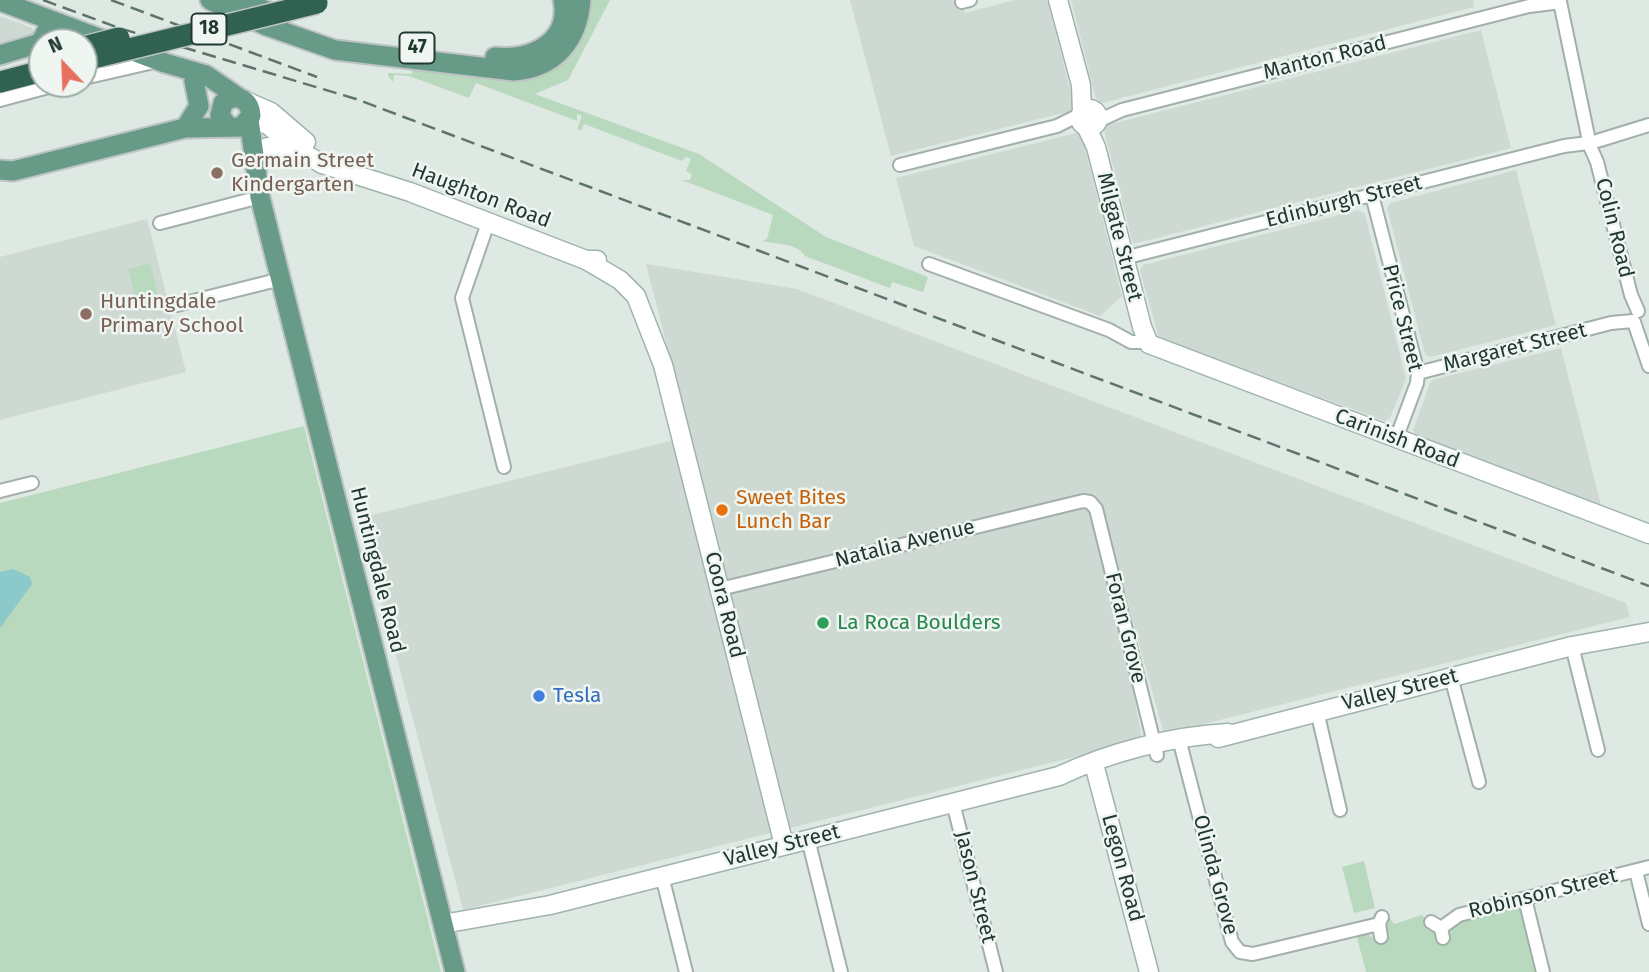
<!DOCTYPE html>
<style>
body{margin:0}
#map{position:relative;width:1649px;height:972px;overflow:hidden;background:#dfe9e3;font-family:"Fira Sans",sans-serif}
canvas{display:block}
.north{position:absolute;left:28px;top:28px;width:70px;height:70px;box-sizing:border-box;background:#eff6f2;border:2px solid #9daaa4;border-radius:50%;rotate:337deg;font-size:19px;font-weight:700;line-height:28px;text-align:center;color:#21382f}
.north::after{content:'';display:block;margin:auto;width:24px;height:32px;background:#e7705f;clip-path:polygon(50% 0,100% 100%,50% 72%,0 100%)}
</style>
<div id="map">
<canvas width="1649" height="972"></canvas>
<div class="north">N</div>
</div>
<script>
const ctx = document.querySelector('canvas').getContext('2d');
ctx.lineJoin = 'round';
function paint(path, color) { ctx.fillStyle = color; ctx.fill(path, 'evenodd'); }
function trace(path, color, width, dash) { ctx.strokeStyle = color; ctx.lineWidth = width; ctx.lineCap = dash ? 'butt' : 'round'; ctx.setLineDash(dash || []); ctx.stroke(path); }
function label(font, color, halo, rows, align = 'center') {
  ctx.font = font + ' "Fira Sans",sans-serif'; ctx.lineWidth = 5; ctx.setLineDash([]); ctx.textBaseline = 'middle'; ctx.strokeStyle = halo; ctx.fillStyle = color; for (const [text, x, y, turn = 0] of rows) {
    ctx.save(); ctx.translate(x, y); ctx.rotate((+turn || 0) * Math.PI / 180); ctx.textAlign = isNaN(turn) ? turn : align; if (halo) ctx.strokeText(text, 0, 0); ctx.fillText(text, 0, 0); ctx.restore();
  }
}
const built = new Path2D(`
 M850 0H961L965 13 1015 0H1047L1074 105 1071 111 891 156Z
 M1071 0H1473L1474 7 1102 103 1096 99Z
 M0 16 32 28 34 35 0 45Z
 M1481 30 1511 148 1133 244 1104 130 1107 125Z
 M1076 133 1082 136 1122 296 1100 316 914 246 896 178Z
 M1516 170 1556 325 1430 357 1425 354 1387 208 1390 203Z
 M1359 210 1365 214 1406 379 1390 418 1385 421 1159 338 1140 271 1143 265Z
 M147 219 186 372 0 420V257Z
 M646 264 797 289 1626 603 1630 617 1164 734 1099 498 1142 740 463 910 360 518 690 436Z
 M1561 348 1601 505 1415 435 1413 430 1430 383 1435 379Z`);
const green = new Path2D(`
 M592 0H610L568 80 535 94 699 154 826 237 928 277 923 292 892 282 890 288 805 256C797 243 776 244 762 241L767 239 773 215 682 180H690L692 174 686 171 691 159 686 157 682 161 584 124 581 130 577 129 582 116 577 114V121L476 83 469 98 409 76 394 75 393 82 388 76V73L412 74V70L405 69 406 66 485 76 583 26Z
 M150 263 161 306 139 311 128 269Z
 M304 426 441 972H0V503Z
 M1364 861 1375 908 1354 913 1342 867Z
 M1514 907 1522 910 1539 972H1366L1356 934 1369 935 1379 943 1388 939 1385 929 1388 916 1394 924 1422 915 1441 942 1450 939 1451 929 1462 920Z`);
const water = new Path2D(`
 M13 569 30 577 32 584 0 628V572Z`);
const street = new Path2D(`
 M962 2 970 0
 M1560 2 1588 136
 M84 78 154 62
 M0 100 60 84
 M1098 121 1122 110 1529 6 1553 3
 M1597 141 1649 125
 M1589 144 1597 162 1631 295 1638 311
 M900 165 1057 126 1081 114
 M1372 195 1418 373 1417 383 1396 439
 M160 223 260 197
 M488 223 462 298 504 467
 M1124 258 1564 146 1588 143
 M929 264 1109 330 1131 342H1148
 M177 305 281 279
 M1634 322 1649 366
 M1418 373 1611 323 1633 321
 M0 491 32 483
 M720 589 1083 501 1090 502 1096 509 1157 755
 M1572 646 1598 750
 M1451 677 1479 782
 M1317 711 1340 810
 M1179 739 1232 942 1240 952 1253 954 1379 924
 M953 803 996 972
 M808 839 841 972
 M1636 871 1649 924
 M662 876 686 972
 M1525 899 1543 972
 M1431 922 1441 928 1443 938
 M1441 928 1459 915 1649 867
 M1381 937 1379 924 1382 917`);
const secondary = new Path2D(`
 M1058 0 1081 85 1082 112
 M246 101 271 112 306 142
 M1080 118a9 9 0 1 1 18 0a9 9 0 1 1-18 0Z
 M250 119 268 125 295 148 322 164 410 192 586 260H597
 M1086 126 1096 147 1142 327 1149 344 1649 534
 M256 155C267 141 280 148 294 154
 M586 260 620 280 636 296 663 365 784 845
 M1218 738 1572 646 1649 632
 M1094 764 1149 972
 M443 924 550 905 1059 776C1110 752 1172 736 1228 733`);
const primary = new Path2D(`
 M210 0 267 26 335 50 514 71C555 68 578 40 581 0
 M240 0 281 17
 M0 1 165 63 206 75 238 97
 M0 55 40 43 52 21
 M495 57C531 61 571 42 563 0
 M249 120 260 197 455 972
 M185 128 199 106 194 81
 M0 170 13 171 185 128 241 127 251 116C250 99 236 92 223 103L220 115 227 125`);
const highway = new Path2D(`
 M84 60 101 56
 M0 82 42 71`);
const rail = new Path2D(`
 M43 0 119 28 356 99 1649 586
 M111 0 317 77`);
const highwayBridge = new Path2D(`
 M84 47 119 38
 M101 56 317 3`);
const markers = [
 [217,173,7,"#8d6e63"],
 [86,314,7,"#8d6e63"],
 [722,510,7,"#e8710a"],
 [823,623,7,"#2e9e5b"],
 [539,696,7,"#3f7fe0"]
];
const shields = [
 [209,29,35],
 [417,48,35]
];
const shieldNames = [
 ["18",209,29],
 ["47",417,48]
];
const streetNames = [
 ["Manton Road",1325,58,-14],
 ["Haughton Road",481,196,21],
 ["Edinburgh Street",1344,202,-14],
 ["Colin Road",1614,228,76],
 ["Milgate Street",1119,237,76],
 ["Price Street",1402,318,76],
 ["Margaret Street",1515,348,-14],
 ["Carinish Road",1397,439,21],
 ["Natalia Avenue",905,544,-14],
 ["Huntingdale Road",377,570,76],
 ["Coora Road",724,605,76],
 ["Foran Grove",1125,628,76],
 ["Valley Street",1400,690,-14],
 ["Valley Street",782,846,-14],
 ["Legon Road",1122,868,75],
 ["Olinda Grove",1215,875,75],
 ["Jason Street",975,887,76],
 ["Robinson Street",1543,894,-14]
];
const educationNames = [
 ["Germain Street",231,161],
 ["Kindergarten",231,185],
 ["Huntingdale",100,302],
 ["Primary School",100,326]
];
const foodNames = [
 ["Sweet Bites",736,498],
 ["Lunch Bar",736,522]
];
const leisureNames = [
 ["La Roca Boulders",837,623]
];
const shopNames = [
 ["Tesla",553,696]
];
paint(built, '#cdd9d2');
paint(green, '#b9d9be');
paint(water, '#8bc9cb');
trace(street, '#a2b0a9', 16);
trace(secondary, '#9fb4aa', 21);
trace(primary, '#bcc3c1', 23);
trace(highway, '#bcc3c1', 24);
trace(street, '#fff', 12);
trace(secondary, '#fff', 18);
trace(primary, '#679b87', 19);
trace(highway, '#306151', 21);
trace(rail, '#5c746a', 2.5, [14, 7]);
trace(highwayBridge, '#bcc3c1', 24, []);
trace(highwayBridge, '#306151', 21);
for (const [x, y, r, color] of markers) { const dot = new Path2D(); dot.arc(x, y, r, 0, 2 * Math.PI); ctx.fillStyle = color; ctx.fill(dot); trace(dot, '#eff6f2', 2.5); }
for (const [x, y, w] of shields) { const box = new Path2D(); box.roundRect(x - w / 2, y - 15.5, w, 31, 5); ctx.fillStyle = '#eff6f2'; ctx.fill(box); trace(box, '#21382f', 2); }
label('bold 19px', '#21382f', null, shieldNames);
label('21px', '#21382f', '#eff6f2', streetNames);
label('21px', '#785e54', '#eff6f2', educationNames, 'left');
label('21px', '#c56008', '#eff6f2', foodNames, 'left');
label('21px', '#27864d', '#eff6f2', leisureNames, 'left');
label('21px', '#366cbe', '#eff6f2', shopNames, 'left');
</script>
